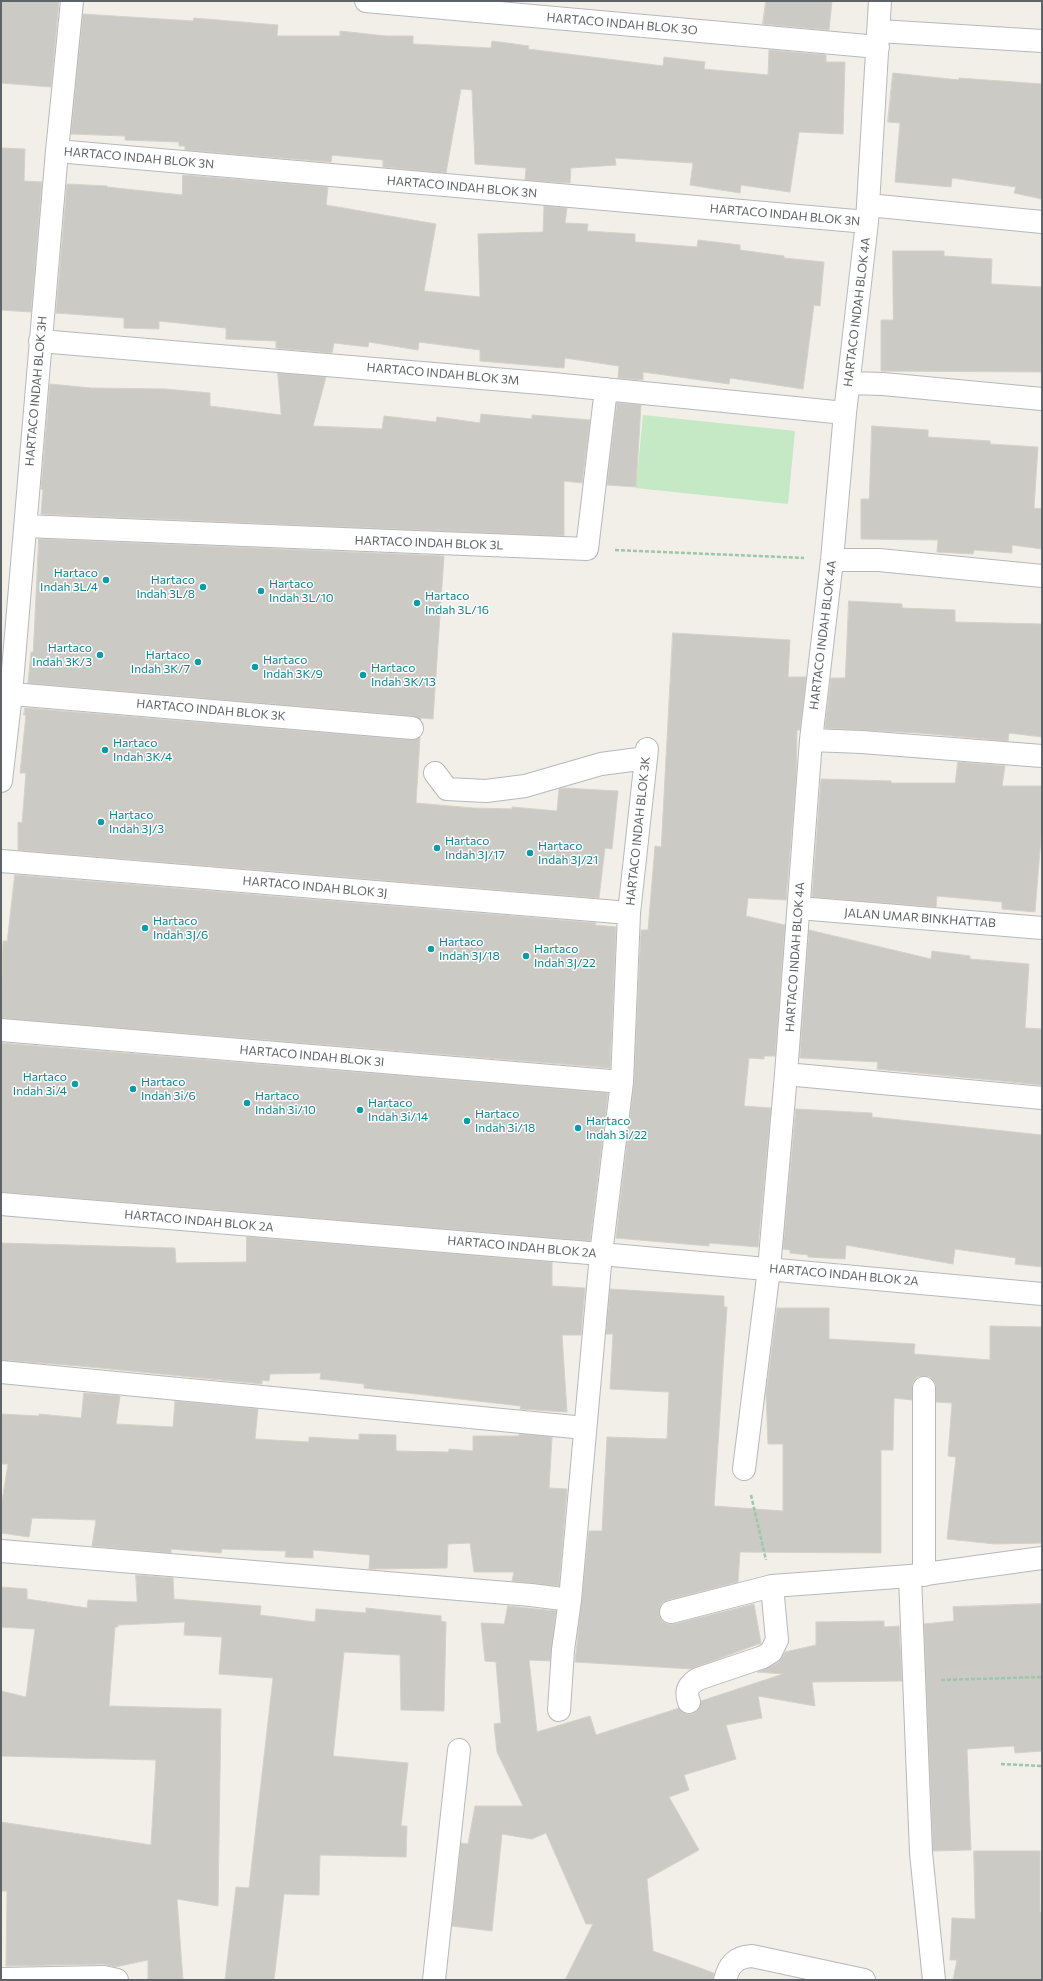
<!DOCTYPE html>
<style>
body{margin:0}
#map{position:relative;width:1043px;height:1981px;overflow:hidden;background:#f1efe8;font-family:Commissioner,sans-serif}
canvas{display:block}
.frame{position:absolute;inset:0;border:2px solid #5f6368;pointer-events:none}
</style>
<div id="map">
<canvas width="1043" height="1981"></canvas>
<div class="frame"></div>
</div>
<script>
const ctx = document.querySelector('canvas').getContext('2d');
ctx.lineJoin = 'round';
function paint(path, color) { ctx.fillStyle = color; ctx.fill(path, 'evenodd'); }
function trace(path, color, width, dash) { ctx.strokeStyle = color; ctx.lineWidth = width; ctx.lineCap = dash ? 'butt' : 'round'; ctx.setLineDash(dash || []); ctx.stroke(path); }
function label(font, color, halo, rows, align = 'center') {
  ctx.font = font + ' Commissioner,sans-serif'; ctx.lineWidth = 3; ctx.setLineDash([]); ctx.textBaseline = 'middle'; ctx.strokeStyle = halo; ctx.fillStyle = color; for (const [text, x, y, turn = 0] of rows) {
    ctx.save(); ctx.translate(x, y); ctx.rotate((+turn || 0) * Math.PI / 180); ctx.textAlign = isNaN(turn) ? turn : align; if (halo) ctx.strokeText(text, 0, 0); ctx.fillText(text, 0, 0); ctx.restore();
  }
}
const green = new Path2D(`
 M643 415 795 431 788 504 636 488Z`);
const building = new Path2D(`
 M1 1H59L51 87 1 83Z
 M766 1H832L829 30 763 24Z
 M83 14 193 21 194 18 278 25 277 36H340V31L386 36H413V44L491 48 492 41 529 46 528 49 663 66 664 57 705 62 704 69 768 75 769 50 826 55V62H845L843 134 799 132 790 192 741 185 740 193 690 185 693 163 615 158 616 165 571 168 570 183 525 180 526 168 475 164 472 90 461 89 446 173 383 167V160L332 155 331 162 185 150V146H179V142L125 140V136L71 134Z
 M893 73 959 80V78L1042 84V199L1014 193 1016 187 952 178 951 187 895 182 900 123 888 122Z
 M1 148 25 149 24 181 42 182 31 312 1 310Z
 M183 175 328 187 326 205 436 224 424 291 480 297 478 234 543 232 544 206 567 208 565 223 588 224 587 231 635 234V242L697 247 698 240 740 245V250L784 256V258L824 262 820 306 814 305 803 389 730 378 729 384 643 372V380L618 378 619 366 565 358 564 368 480 361V350L419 342 418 350 369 342 368 347 334 343 332 353 276 348V341L226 339V328L159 321V329L124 328V318L56 313 67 184 107 186V187L182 195Z
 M893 251H944V256L992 259 991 284 1042 287 1041 372 881 371V320H893Z
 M278 373 326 377 313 426 382 429 384 416 436 422 437 417 480 423 481 414 532 419V415L590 420 582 483 564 481V536L41 514 43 490 41 489 50 384 91 388 165 389 210 393V406L281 415Z
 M617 403 641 405 636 487 607 485Z
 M872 426 928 430V437L990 441V444L1038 447 1034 508 1042 509V549L1012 545V553L974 550 973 554 937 552 938 540 861 539V499H869Z
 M39 539 444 556 433 719 421 718V720L413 716 28 683 31 652H33Z
 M849 601 902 604V608L955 610V622L1042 624V737L1009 733 1008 741 919 733 825 728 831 678H845Z
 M673 633 790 640 788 677H806L800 730H797L796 778 786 900 748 898 746 916 785 925 775 1056H764V1059L749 1058 744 1106 771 1108 758 1247 709 1243V1246L616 1238 634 1083 641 930H648L655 846 661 847Z
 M25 708 411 740 420 737 416 803 473 808 512 809V807L557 811 559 789 564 788 618 791 612 849 605 848 599 898 18 850V822L22 823 26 773H20L26 715H24Z
 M958 762 1005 766 1002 786H1042V825L1035 912 1002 909V902L937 896 936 907 812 897 821 779 891 781V783H955Z
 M15 875 596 923 595 925 616 927 610 1068 1 1018 3 941H7Z
 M809 930 931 959 932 951 970 956V959L1029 964 1025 1028 1042 1029V1085L877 1069 878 1062 800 1058Z
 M1 1043 608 1093 590 1241 1 1192Z
 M796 1109 872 1113V1117L1042 1135V1267L1015 1264 1016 1258 955 1249 953 1264 846 1245 845 1259 808 1257V1255L790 1253V1250L783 1249Z
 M247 1237 552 1262V1286L585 1288 581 1335H562L567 1412 520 1409 521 1406 364 1388V1384L320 1379 321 1373 270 1374 269 1381 262 1380V1384L80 1366 1 1360V1243L175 1248 176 1263 246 1262Z
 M610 1289 724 1296V1307H727L714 1506 783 1511V1444H768L766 1394 777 1308H829V1339L915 1344 914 1354 990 1360V1326L1042 1327V1543L995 1544 947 1539 956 1457 948 1456 952 1403 936 1402 935 1382 930 1377 924 1376 917 1377 913 1382 912 1400 894 1398 893 1450H881V1553L740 1552 738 1582 668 1600 662 1603 659 1609V1615L662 1621 668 1624H674L754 1604 761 1643 691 1669 575 1662 589 1531H602L607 1437 667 1439 669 1392 610 1389 613 1334H606Z
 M84 1393 120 1396 116 1424 173 1427 175 1401 258 1409 255 1439 309 1442V1437L359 1440V1434L396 1435V1451L449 1452V1449L473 1451V1436H519V1434L552 1437 549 1488 567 1489 559 1586 512 1581 514 1572H474L470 1543 448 1544 447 1568 373 1569H369L370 1555 313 1550V1558L285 1557 286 1551 222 1549 221 1553 171 1549V1553L92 1546 96 1520 32 1518 29 1537 1 1533V1507L8 1464H1V1414L39 1416V1414L81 1418Z
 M136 1575 173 1578 174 1599 261 1606 260 1615 315 1622 316 1609 366 1613V1608L441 1616V1621L446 1622 444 1711 401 1710 400 1655 344 1652 333 1756 408 1763 401 1826H407L406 1857 320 1855 319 1895 284 1894 274 1980H225L236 1887 249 1888 273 1678 219 1674 222 1637 184 1635 185 1622 118 1625V1627H115L109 1706 221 1709 218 1906 177 1899 183 1980H148V1960L115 1967 104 1964 6 1966 7 1891H1V1822L151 1845 156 1760 1 1756V1691L26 1697 35 1629 1 1627V1587L27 1589V1599L87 1608 88 1600 137 1602Z
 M1042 1604V1751L1015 1753 1014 1746 967 1749 971 1850 933 1851 924 1624 954 1621 953 1607Z
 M508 1606 556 1611 550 1661 529 1660 537 1732 590 1716 596 1735 679 1708 686 1714H693L698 1710 701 1701 783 1674 757 1672 778 1663 785 1652 816 1645V1622L884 1621V1627L899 1626 902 1681 812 1682 815 1706 758 1696 762 1718 726 1725 736 1759 684 1775 689 1790 669 1797 699 1850 647 1879 653 1951 714 1973 713 1980H565L593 1924H586L546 1833 532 1839 502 1834 492 1931 452 1926 461 1843 468 1844 475 1806H523L497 1752 494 1724 501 1723 496 1662 485 1661 481 1623 504 1624Z
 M974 1851H1040V1912H1042V1980H953L957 1960H950L952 1918 975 1919Z`);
const path = new Path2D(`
 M615 550 804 558
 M751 1495 766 1560
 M941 1680 1042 1677
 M1001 1764 1042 1766`);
const minor = new Path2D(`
 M366 1 878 47
 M879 31 1042 41
 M57 151 867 222
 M868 205 1042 222
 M40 341 553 384 845 413
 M849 383 883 384 1042 399
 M25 526 587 549 606 389
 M832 560H879L1042 576
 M1 693 412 728
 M811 740 862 742 1042 756
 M435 773 447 789 486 791 525 786 601 764 646 758
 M1 781 11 694 57 151 72 1
 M1 861 629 913
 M799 908 1042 928
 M1 1030 622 1082
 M786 1074 1042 1098
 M1 1204 601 1254 1042 1294
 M1 1372 585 1428
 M924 1388V1575
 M744 1469 769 1269 786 1074 811 740 832 560 845 413 867 222 880 1
 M1 1551 531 1595 570 1600
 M911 1576 1042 1558
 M671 1612 772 1586 910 1576 921 1853 934 1980
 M689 1702C685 1691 688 1685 698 1679L763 1657 771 1652 777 1640 772 1586
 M559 1710 563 1650 570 1600 601 1254 622 1082 629 913 647 749
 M1 1979 104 1977 117 1980
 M434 1980 459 1750
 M725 1980C729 1965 735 1957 752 1956L864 1980`);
const markers = [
 [106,580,4,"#0f9aa8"],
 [203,587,4,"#0f9aa8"],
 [261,591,4,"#0f9aa8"],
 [417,603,4,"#0f9aa8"],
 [100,655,4,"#0f9aa8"],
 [198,662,4,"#0f9aa8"],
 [255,667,4,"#0f9aa8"],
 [363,675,4,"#0f9aa8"],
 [105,750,4,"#0f9aa8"],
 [101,822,4,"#0f9aa8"],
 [437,848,4,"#0f9aa8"],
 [530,853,4,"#0f9aa8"],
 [145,928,4,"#0f9aa8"],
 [431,949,4,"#0f9aa8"],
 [526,956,4,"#0f9aa8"],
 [75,1084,4,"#0f9aa8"],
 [133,1089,4,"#0f9aa8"],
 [247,1103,4,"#0f9aa8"],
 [360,1110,4,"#0f9aa8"],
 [467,1121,4,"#0f9aa8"],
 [578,1128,4,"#0f9aa8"]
];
const streetNames = [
 ["HARTACO INDAH BLOK 3O",622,24,5],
 ["HARTACO INDAH BLOK 3N",139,158,5],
 ["HARTACO INDAH BLOK 3N",462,187,5],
 ["HARTACO INDAH BLOK 3N",785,215,5],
 ["HARTACO INDAH BLOK 4A",857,312,-83],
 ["HARTACO INDAH BLOK 3M",443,374,5],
 ["HARTACO INDAH BLOK 3H",36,391,-85],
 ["HARTACO INDAH BLOK 3L",429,543,2],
 ["HARTACO INDAH BLOK 4A",823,635,-83],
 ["HARTACO INDAH BLOK 3K",211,710,5],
 ["HARTACO INDAH BLOK 3K",638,831,-84],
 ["HARTACO INDAH BLOK 3J",315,887,5],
 ["JALAN UMAR BINKHATTAB",920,918,4],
 ["HARTACO INDAH BLOK 4A",795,957,-86],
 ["HARTACO INDAH BLOK 3I",312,1056,5],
 ["HARTACO INDAH BLOK 2A",199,1221,5],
 ["HARTACO INDAH BLOK 2A",522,1247,5],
 ["HARTACO INDAH BLOK 2A",844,1275,5]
];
const cultureNames = [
 ["Hartaco",98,573,"right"],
 ["Indah 3L/4",98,587,"right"],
 ["Hartaco",195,580,"right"],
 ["Indah 3L/8",195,594,"right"],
 ["Hartaco",269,584],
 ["Indah 3L/10",269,598],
 ["Hartaco",425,596],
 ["Indah 3L/16",425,610],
 ["Hartaco",92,648,"right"],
 ["Indah 3K/3",92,662,"right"],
 ["Hartaco",190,655,"right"],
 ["Indah 3K/7",190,669,"right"],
 ["Hartaco",263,660],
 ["Indah 3K/9",263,674],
 ["Hartaco",371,668],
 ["Indah 3K/13",371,682],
 ["Hartaco",113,743],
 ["Indah 3K/4",113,757],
 ["Hartaco",109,815],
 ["Indah 3J/3",109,829],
 ["Hartaco",445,841],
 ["Indah 3J/17",445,855],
 ["Hartaco",538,846],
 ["Indah 3J/21",538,860],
 ["Hartaco",153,921],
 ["Indah 3J/6",153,935],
 ["Hartaco",439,942],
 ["Indah 3J/18",439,956],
 ["Hartaco",534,949],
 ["Indah 3J/22",534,963],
 ["Hartaco",67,1077,"right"],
 ["Indah 3i/4",67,1091,"right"],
 ["Hartaco",141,1082],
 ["Indah 3i/6",141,1096],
 ["Hartaco",255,1096],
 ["Indah 3i/10",255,1110],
 ["Hartaco",368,1103],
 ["Indah 3i/14",368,1117],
 ["Hartaco",475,1114],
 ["Indah 3i/18",475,1128],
 ["Hartaco",586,1121],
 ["Indah 3i/22",586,1135]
];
paint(green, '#c5e8c5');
paint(building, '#cccac5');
trace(building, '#d6d1c6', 1);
trace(minor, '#b5b8bc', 24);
trace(path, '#9cc7a9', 2.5, [4, 2]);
trace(minor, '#fff', 22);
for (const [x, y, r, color] of markers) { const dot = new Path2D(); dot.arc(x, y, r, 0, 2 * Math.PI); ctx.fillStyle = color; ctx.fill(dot); trace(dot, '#fff', 1.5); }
label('12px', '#5f6368', '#fff', streetNames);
label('12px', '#0d838f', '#fff', cultureNames, 'left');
</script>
